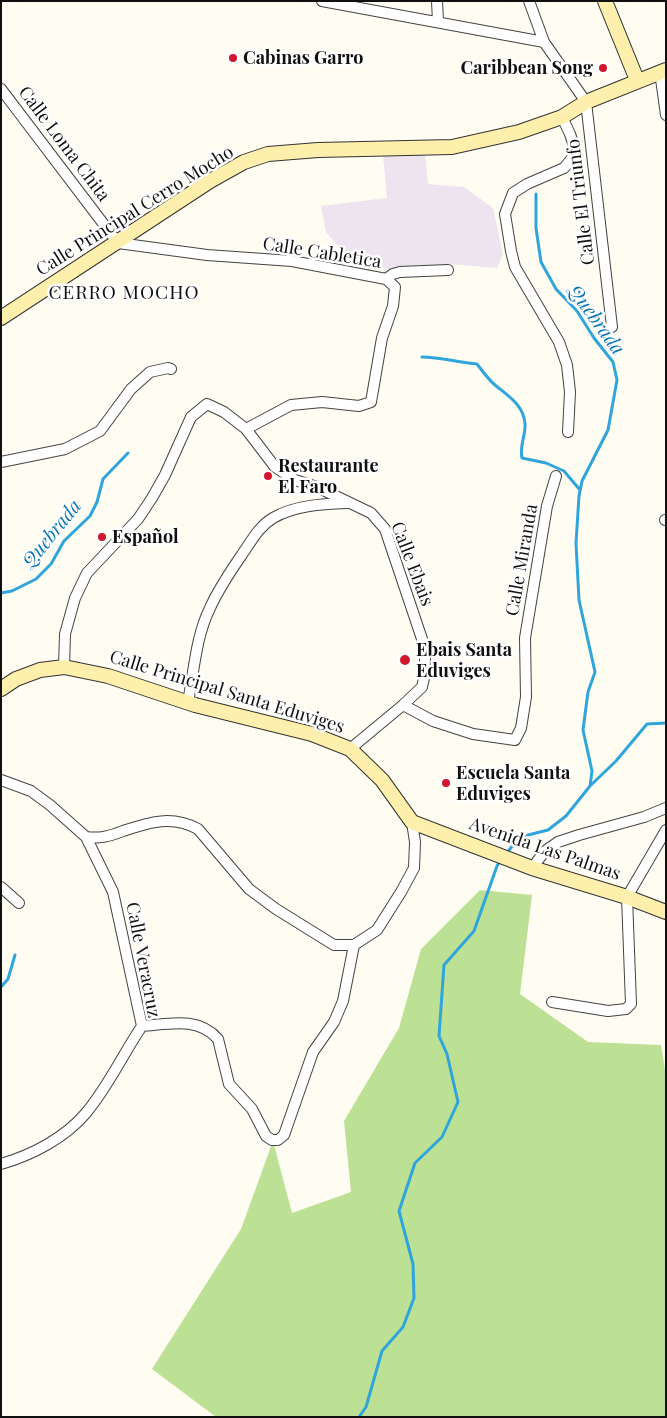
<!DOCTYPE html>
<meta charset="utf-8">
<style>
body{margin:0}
#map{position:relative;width:667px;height:1418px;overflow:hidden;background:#fffcf2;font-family:"Playfair Display",serif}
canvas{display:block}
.frame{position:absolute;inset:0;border:2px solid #101010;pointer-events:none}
</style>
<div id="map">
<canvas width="667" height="1418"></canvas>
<div class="frame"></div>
</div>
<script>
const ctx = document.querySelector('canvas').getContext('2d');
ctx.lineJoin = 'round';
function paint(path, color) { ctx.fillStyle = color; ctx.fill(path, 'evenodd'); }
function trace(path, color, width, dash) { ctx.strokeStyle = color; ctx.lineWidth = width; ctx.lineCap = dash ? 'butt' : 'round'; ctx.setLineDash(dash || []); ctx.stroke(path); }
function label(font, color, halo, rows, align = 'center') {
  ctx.font = font + ' "Playfair Display",serif'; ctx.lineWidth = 5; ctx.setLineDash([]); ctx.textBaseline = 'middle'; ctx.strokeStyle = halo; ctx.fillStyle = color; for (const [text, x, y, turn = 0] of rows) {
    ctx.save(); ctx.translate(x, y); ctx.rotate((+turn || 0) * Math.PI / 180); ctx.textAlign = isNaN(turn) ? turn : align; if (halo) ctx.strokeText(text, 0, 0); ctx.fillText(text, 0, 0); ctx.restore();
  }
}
const industrial = new Path2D(`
 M425 154 428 184 464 187 493 208 503 254 497 268 449 264 388 269 353 264 326 232 321 206 387 198 383 156Z`);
const forest = new Path2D(`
 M480 890 532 895 520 994 588 1042 661 1045 666 1075V1417H216L152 1369 241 1229 273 1141 292 1213 351 1192 344 1121 399 1028 421 949Z`);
const stream = new Path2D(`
 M536 194V228L541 262 556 289 577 311 594 338 613 362 617 380 608 430 582 481 579 496 576 543 579 600 595 672 588 692 583 730 592 771 590 786
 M422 357C442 357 458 363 477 364 483 372 488 379 495 385 507 395 524 405 525 424 526 435 519 446 522 458L546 463 564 471 580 490
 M1 593 12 591 36 579 51 564 64 541 90 516 97 502 103 479 128 453
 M506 854 513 845 528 835 548 830 566 816 590 786 616 761 647 724 666 723
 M1 987 8 979 15 955
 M359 1417 366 1407 382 1351 403 1327 414 1298 413 1264 399 1211 415 1163 442 1137 458 1102 447 1054 439 1036 444 965 474 931 497 866 500 861`);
const street = new Path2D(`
 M322 1 544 42 586 102 612 327
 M437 1 438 22
 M529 1 544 42
 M660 72 666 115
 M1 89 118 243 207 255 292 261 386 279 395 287 393 306 382 338 371 402 359 406 322 402 291 405 246 429 224 412 207 404 191 417 165 475 152 498 138 519 87 573 75 598 65 634 64 667
 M562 117 570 134 575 149 573 157 564 168 527 184 513 193 505 214 511 251 515 267 559 342 567 365 570 392 568 432
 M386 279 393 274 400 272 448 270
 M246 429 275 467 295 480 317 487 371 513 385 529 422 639 425 659 424 678 422 687 403 705 350 749
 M1 462 65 449 100 431 131 389 150 372 168 368 171 369
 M665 520H666
 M188 702C194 671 196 636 210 608 218 590 230 572 241 556 251 542 258 527 273 518 295 505 323 504 348 503
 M403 705 433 721 473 734 515 740 521 728 526 697 525 638 547 506 556 476
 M1 780 31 791 50 805 86 837 113 892 142 1026C123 1054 108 1087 86 1113 65 1138 32 1155 1 1164
 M86 837C100 839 110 836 123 831 150 822 172 815 198 829L249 889 276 909 334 945H354L377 930 401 892 414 868 415 842 412 822
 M532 868 545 851 558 842 579 835 644 817 666 808
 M1 887 19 903
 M552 1002 608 1011 626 1009 631 1004 627 897 666 830
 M142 1026C169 1024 198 1016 218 1039L229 1084 252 1109 266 1136 272 1140H278L284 1135 313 1052 334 1022 343 1001 354 945`);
const secondary = new Path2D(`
 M605 1 637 80
 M1 318 210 181 244 162 268 154 318 150 452 147 519 132 562 117 586 102 666 70
 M1 689 16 679 40 670 64 667 108 676 195 705 312 734 350 749 382 780 412 822 532 868 627 897 666 912`);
const markers = [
 [233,58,5,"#d0172f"],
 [603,68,5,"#d0172f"],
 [268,476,5,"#d0172f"],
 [102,537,5,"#d0172f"],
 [405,660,6,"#d0172f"],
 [446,783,5,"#d0172f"]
];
const poiNames = [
 ["Cabinas Garro",243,58],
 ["Caribbean Song",593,68,"right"],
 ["Restaurante",278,466],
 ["El Faro",278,487],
 ["Español",112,537],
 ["Ebais Santa",416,650],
 ["Eduviges",416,671],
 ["Escuela Santa",456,773],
 ["Eduviges",456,794]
];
const streetNames = [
 ["Calle Loma Chita",64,144,53],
 ["Calle El Triunfo",581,202,-97],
 ["Calle Principal Cerro Mocho",135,211,-32],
 ["Calle Cabletica",322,253,9],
 ["Calle Miranda",522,560,-80],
 ["Calle Ebais",412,564,69],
 ["Calle Principal Santa Eduviges",227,692,17],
 ["Avenida Las Palmas",545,849,19],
 ["Calle Veracruz",143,960,79]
];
const neighbourhoodNames = [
 ["CERRO MOCHO",124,293]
];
const waterNames = [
 ["Quebrada",596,320,54],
 ["Quebrada",52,534,-51]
];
paint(industrial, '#ede4ef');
paint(forest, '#bde194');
trace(stream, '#30a5dc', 3);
trace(street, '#434343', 12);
trace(secondary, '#323232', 16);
trace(street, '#fff', 10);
trace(secondary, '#ffefad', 14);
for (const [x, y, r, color] of markers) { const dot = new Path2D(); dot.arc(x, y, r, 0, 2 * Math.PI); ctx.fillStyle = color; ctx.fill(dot); trace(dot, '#fff', 2); }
label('bold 18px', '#101010', '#fff', poiNames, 'left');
label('18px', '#101010', '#fff', streetNames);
ctx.letterSpacing = '1px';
label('19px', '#101010', '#fff', neighbourhoodNames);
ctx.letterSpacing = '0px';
label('italic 19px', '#0a75b1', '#fff', waterNames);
</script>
